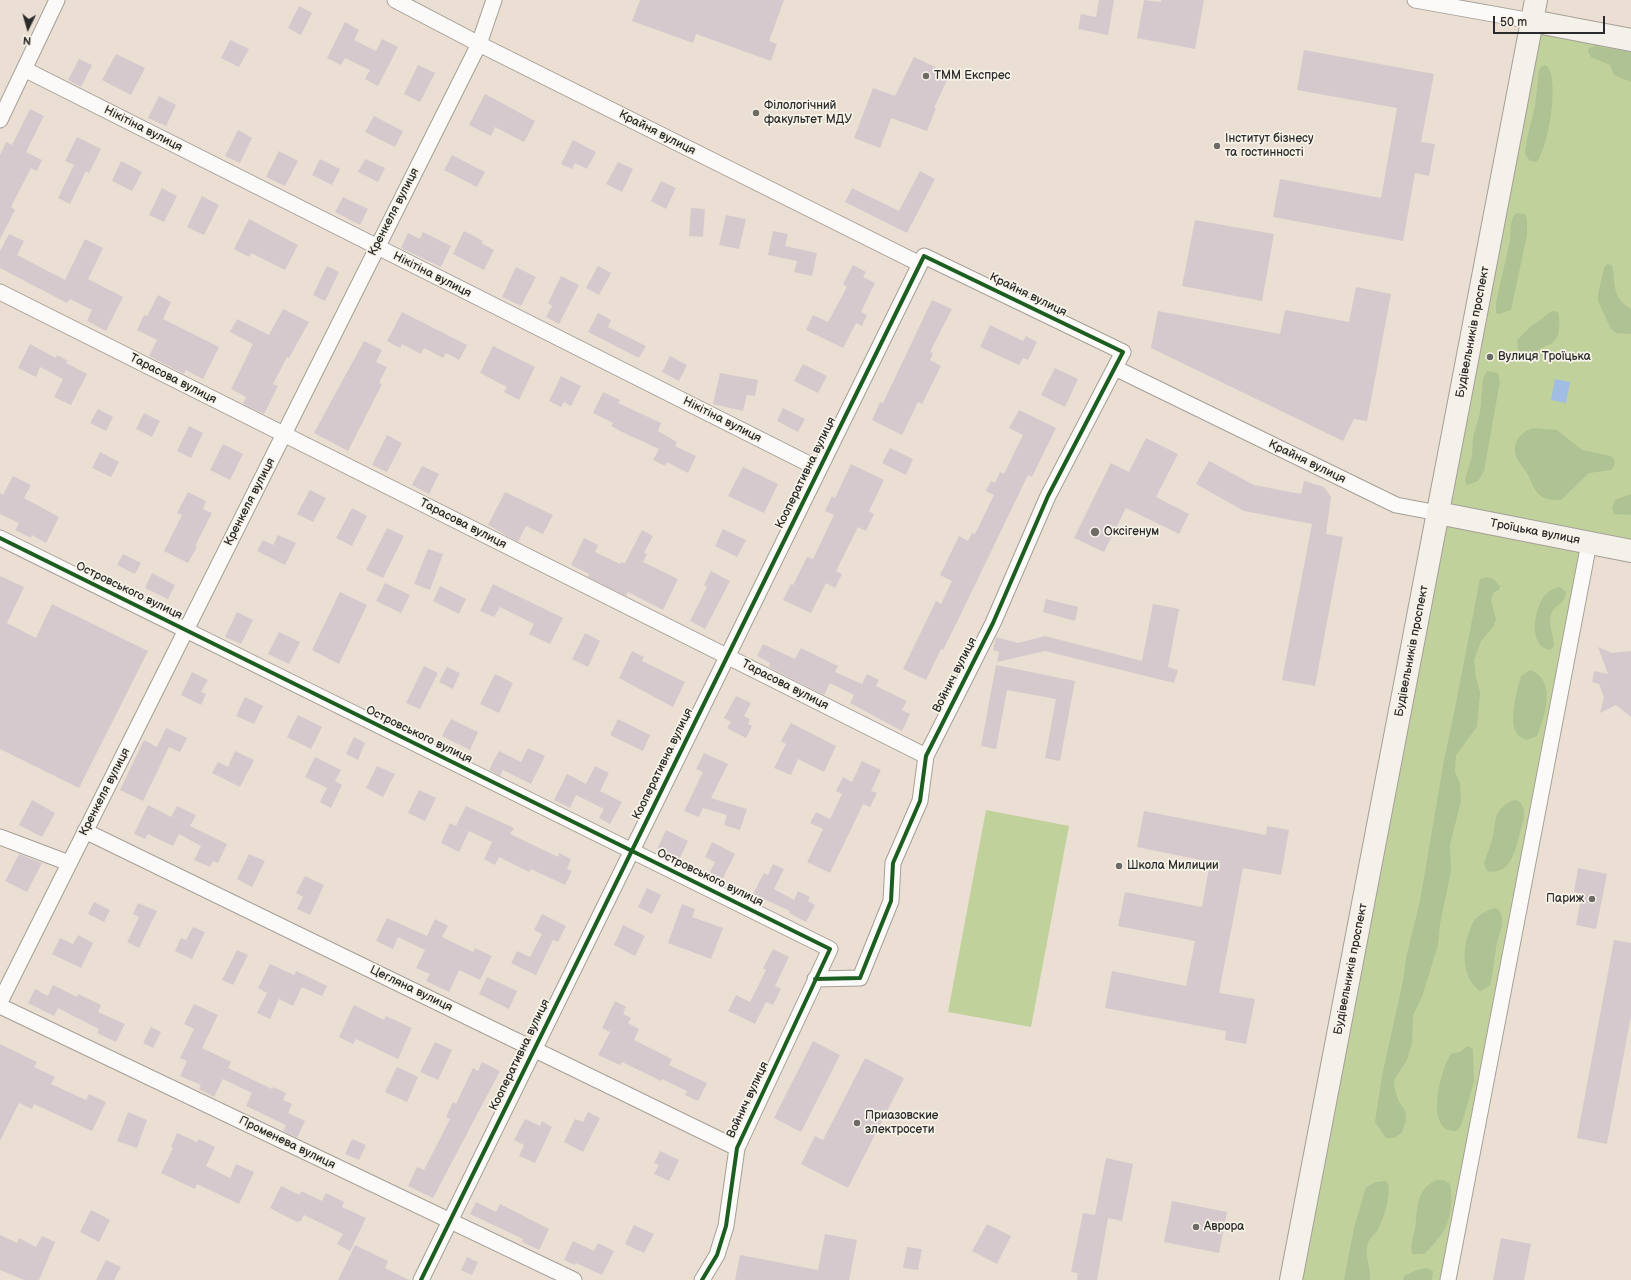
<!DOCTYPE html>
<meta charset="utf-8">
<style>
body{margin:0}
#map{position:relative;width:1631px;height:1280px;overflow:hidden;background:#eadfd2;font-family:"Balsamiq Sans",sans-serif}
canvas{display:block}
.north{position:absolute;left:8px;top:8px;width:40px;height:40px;-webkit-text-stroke:3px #f7f3e8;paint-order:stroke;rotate:185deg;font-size:11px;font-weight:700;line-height:16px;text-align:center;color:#2b2b2b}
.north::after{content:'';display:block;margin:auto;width:14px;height:18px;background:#2b2b2b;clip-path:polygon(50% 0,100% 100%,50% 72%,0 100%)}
.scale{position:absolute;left:1493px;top:16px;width:112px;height:18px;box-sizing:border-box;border:2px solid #2b2b2b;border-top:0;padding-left:5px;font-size:12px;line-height:14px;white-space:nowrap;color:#2b2b2b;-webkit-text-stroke:3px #f7f3e8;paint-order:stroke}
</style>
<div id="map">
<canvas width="1631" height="1280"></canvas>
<div class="north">N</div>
<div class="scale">50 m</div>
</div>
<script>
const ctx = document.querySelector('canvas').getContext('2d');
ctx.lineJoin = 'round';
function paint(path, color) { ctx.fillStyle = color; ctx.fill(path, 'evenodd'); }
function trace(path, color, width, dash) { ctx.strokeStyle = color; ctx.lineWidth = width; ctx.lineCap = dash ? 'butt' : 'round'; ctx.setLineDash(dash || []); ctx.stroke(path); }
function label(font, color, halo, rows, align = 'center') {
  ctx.font = font + ' "Balsamiq Sans",sans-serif'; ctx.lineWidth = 3.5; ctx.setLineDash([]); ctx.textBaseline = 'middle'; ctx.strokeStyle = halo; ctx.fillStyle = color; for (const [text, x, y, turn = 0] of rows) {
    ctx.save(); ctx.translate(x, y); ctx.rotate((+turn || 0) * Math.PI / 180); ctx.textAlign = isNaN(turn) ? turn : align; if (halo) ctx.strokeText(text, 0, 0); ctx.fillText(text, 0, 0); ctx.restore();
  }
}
const green = new Path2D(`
 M1540 30 1631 47V543L1448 508Z
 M1444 525 1580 551 1440 1280H1300Z
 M986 810 1069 826 1031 1027 948 1012Z`);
const forest = new Path2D(`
 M1595 46 1631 52V82L1614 75 1610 65 1591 57 1588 52 1589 48Z
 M1546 65C1561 78 1548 147 1537 162L1530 161 1525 154 1527 139 1535 106 1539 70 1542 66Z
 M1518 213 1525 214 1527 219V235L1511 310 1499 314 1496 313V302L1510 241 1511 223 1514 215Z
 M1607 264 1612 265C1616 284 1611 297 1631 309V334L1616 333 1611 329 1598 301V294L1604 268Z
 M1552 311 1558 312C1560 321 1561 338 1552 343 1544 347 1539 348 1532 355H1523L1518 349 1517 340 1529 328Z
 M1487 371 1498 373 1500 381 1484 471 1478 481 1468 485 1466 484 1465 480 1472 456 1473 437 1480 413 1483 379Z
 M1533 428 1557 430 1582 450 1611 456 1615 461 1614 466 1611 470 1589 473 1561 500C1554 500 1547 500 1541 496 1533 490 1532 482 1528 475 1525 469 1518 462 1516 456 1512 442 1521 432 1533 428Z
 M1631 494V515L1614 514 1612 507 1615 500Z
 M1486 577 1493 579 1500 586 1499 590 1494 592 1491 600 1496 619 1494 626 1481 641 1474 660 1476 678 1480 692 1477 727 1456 755 1455 772 1460 783 1461 801 1450 845 1451 871 1440 924 1438 945 1422 997 1413 1015 1412 1043 1407 1060 1394 1080 1395 1091 1399 1102 1405 1110 1406 1120 1402 1133 1394 1138H1386L1375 1122 1382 1076 1403 981 1406 958 1420 901 1444 760 1454 713 1480 579Z
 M1560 587 1566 592C1565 605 1557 603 1552 612 1547 623 1554 635 1554 646L1550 650C1527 647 1534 606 1546 594 1550 590 1555 588 1560 587Z
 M1530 670C1557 679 1545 718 1537 736L1527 740C1522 738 1517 736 1515 730 1510 719 1517 688 1521 676Z
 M1515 800C1518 801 1521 802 1522 805 1527 813 1522 825 1520 833 1515 850 1511 876 1487 871L1484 863C1486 856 1489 850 1491 843 1498 823 1490 809 1515 800Z
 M1495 908 1500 911C1506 926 1498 934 1496 948 1494 961 1493 974 1490 986L1480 991C1459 976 1462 942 1474 921 1478 915 1488 910 1495 908Z
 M1468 1046 1473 1049 1474 1082 1461 1126 1456 1131C1424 1133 1440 1070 1451 1054L1460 1052Z
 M1436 1180H1444L1450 1184C1453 1199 1451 1223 1441 1235 1436 1242 1430 1248 1424 1254H1412C1410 1244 1413 1238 1415 1229 1418 1209 1415 1190 1436 1180Z
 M1385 1181 1388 1183C1391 1198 1384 1218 1377 1231 1374 1235 1369 1239 1368 1243 1364 1256 1371 1267 1370 1280H1344L1354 1228 1366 1187 1376 1182Z
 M1426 1268 1433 1271 1432 1280H1403L1404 1276 1417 1270Z`);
const water = new Path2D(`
 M1555 379 1570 382 1566 403 1551 400Z`);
const building = new Path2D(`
 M640 0H784L769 41 777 44 771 61 696 34 693 43 632 21Z
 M1099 0H1114L1108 35 1078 29 1081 14 1096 17Z
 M1144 0 1161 2V0H1204L1195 49 1137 38Z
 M299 6 312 13 301 35 288 28Z
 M345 22 359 30 354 40 376 51 382 39 398 47 378 86 365 79 370 70 345 58 341 65 327 58Z
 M230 40 249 49 239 67 221 58Z
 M1304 50 1434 74 1421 142 1435 144 1429 176 1415 173 1403 241 1273 217 1280 179 1381 198 1397 108 1297 90Z
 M116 54 145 68 131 95 102 80Z
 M914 57 950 74 934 108H936L927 131 891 118 880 148 854 138 873 88 895 96Z
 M79 59 92 65 81 87 68 80Z
 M418 65 435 73 420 102 404 94Z
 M485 94 535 121 524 142 495 127 491 136 469 125Z
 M159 96 176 105 166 126 148 118Z
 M30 109 44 116 26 152 42 160 37 171 31 168 11 207 15 210 0 239V155L6 142 12 145Z
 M374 116 403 131 395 147 365 132Z
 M238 130 252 138 240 163 225 156Z
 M77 137 101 149 89 173 86 171 70 204 58 198 74 165 65 161Z
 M573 140 596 152 587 169 575 163 572 169 561 164Z
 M279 151 298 161 285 186 266 177Z
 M452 155 485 172 477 187 444 170Z
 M320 159 340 169 332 185 312 175Z
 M365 159 385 168 378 182 358 172Z
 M121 161 142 172 132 191 112 181Z
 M618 162 633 169 622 192 606 184Z
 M920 171 935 179 907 233 845 202 852 188 899 211Z
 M661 181 676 188 666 209 651 201Z
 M162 188 177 196 164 222 149 215Z
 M202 196 219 205 204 235 187 227Z
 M343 197 368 209 360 225 335 212Z
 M691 208 705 209 703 237 689 236Z
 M726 215 746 219 739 249 719 245Z
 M249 219 298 245 285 270 251 253 249 257 234 249Z
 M1195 220 1274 234 1262 301 1182 286Z
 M464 231 483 241 481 243 494 250 484 270 453 254Z
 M773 231 788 234 785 246 817 253 812 276 794 272 797 261 768 255Z
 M423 232 451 246 441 267 401 248 408 233 420 239Z
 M9 234 24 241 17 255 65 280 85 239 103 248 88 279 123 297 106 331 87 321 92 310 70 299 67 303 0 268V251Z
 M853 265 866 272 863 277 875 283 861 312 867 315 862 326 856 323 843 348 806 330 813 315 828 322 847 287 843 284Z
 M327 266 339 272 325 301 313 295Z
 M598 266 611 273 599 295 586 288Z
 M516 267 536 277 521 306 502 297Z
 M561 276 579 285 559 324 546 317 552 306 548 303Z
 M1356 287 1391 294 1367 421 1354 419 1343 441 1151 348 1158 311 1280 334 1285 310 1349 322Z
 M158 295 171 302 163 319 219 347 203 379 186 370 184 374 149 356 157 340 137 330 144 315 147 316Z
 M932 300 952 309 930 352 933 353 930 360 941 366 922 404 918 402 902 435 872 420 880 402 883 403Z
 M283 309 309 322 289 358 287 357 273 384 278 386 264 414 243 404 246 397 231 389 253 344 230 332 237 319 269 335Z
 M402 312 467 345 459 360 446 353 443 358 424 348 421 354 402 344 400 348 387 341Z
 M598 313 611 320 608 327 646 346 639 358 588 332Z
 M990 325 1023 341 1026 336 1037 342 1028 360 1023 358 1019 365 980 347Z
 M364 341 382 350 376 362 387 367 379 383 382 384 348 451 314 433Z
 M30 344 56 358 57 355 68 361 66 363 87 374 71 405 54 397 63 379 40 367 36 377 18 368Z
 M493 346 535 367 519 400 504 392 507 387 480 373Z
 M670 356 687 365 679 381 662 372Z
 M803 364 827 376 818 393 794 381Z
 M1055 368 1078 379 1065 407 1041 395Z
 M720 373 758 380 755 396 747 395 743 411 713 404Z
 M561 376 581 386 571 406 564 402 561 407 549 401Z
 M603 392 620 400 618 403 661 423 658 431 677 442 675 446 696 456 688 473 667 462 665 466 653 460 659 449 622 432 611 426 613 423 593 413Z
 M783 408 805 419 798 432 777 421Z
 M98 409 113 417 106 431 90 423Z
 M1019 410 1056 428 1032 477 1028 475 957 622 943 650 941 649 926 680 903 669 936 601 941 604 952 581 940 575 959 536 968 541 972 533 975 534 994 495 986 491 991 481 995 483 1000 472 1004 474 1023 435 1009 428Z
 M144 413 160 421 152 437 136 429Z
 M189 426 203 433 191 458 177 451Z
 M387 435 402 443 387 472 372 465Z
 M1146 438 1178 454 1156 497 1189 514 1179 534 1126 508 1104 552 1074 538 1111 463 1129 472Z
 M223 444 243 454 230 480 210 470Z
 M890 448 913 459 906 475 882 463Z
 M100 452 119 462 111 477 92 468Z
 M1209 461 1254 485 1301 494 1304 481 1324 487 1331 497 1326 534 1343 537 1315 686 1282 680 1312 524 1244 511 1196 484Z
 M851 464 884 480 869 511 874 514 866 531 858 527 836 571 842 574 835 588 826 583 811 613 783 600 791 584 793 585 807 557 813 559 834 515 825 511 832 496 835 498Z
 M422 466 439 474 429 494 412 485Z
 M743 467 778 484 764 513 728 496Z
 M13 476 31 485 24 498 59 517 46 543 32 535 31 538 15 530 19 523 0 514V493L3 495Z
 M310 490 326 498 313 522 297 514Z
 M188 492 206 501 203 509 212 513 195 546 197 547 188 563 164 551 182 515 177 513Z
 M505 492 553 515 543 534 526 526 518 542 488 525Z
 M352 508 367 516 352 546 336 538Z
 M387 528 404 536 383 578 366 570Z
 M723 529 746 540 737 557 715 546Z
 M642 530 653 536 644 553 647 554 643 562 678 579 663 610 628 592 626 596 588 577 589 574 571 565 584 538 598 545 595 552 620 564 621 562 625 563Z
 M278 535 296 543 285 565 257 551 263 540 273 545Z
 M428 549 443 554 430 590 414 584Z
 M123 554 141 563 135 574 117 565Z
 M711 571 730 581 705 629 690 621 707 587 704 585Z
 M152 573 175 585 168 599 145 588Z
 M0 576 24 587 7 623 36 638 52 604 148 651 79 788 0 749Z
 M385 583 410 595 401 613 376 601Z
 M493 584 563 618 550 644 529 634 534 624 500 607 494 617 480 611Z
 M440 586 466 599 459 614 433 601Z
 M340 592 367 605 339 664 312 650Z
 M1046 599 1078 607 1075 621 1043 612Z
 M1153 604 1179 609 1168 667 1178 670 1174 683 1045 651 997 662 999 652 993 650 996 637 1018 643 1045 636 1142 661Z
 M237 612 253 620 241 644 225 637Z
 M279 632 300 642 289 664 268 654Z
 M585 633 600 641 588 667 572 659Z
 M763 644 795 659 801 648 838 666 835 672 862 684 867 674 879 680 876 686 907 701 902 710 910 714 902 731 850 703 854 695 830 683 824 695 769 667 770 663 757 656Z
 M1598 647 1612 653 1631 651V717L1616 705 1600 713 1604 697 1599 684 1592 682 1594 671 1608 674Z
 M632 651 644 657 642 661 685 682 673 707 619 678Z
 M996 665 1075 681 1060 761 1045 758 1056 699 1007 690 996 749 981 746Z
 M424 666 438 673 420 709 406 703Z
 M447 667 460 673 453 689 439 682Z
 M192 672 208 680 201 692 206 694 201 705 181 695Z
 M495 674 513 683 499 713 480 704Z
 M736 696 751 703 744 716 750 719 748 724 752 726 746 738 727 728 731 722 724 718Z
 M245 697 263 706 254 724 236 716Z
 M298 715 322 727 311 749 287 737Z
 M451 719 478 732 470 750 442 736Z
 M618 719 650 735 643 751 610 735Z
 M791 723 836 746 824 772 798 759 791 775 774 768 786 744 781 741Z
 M166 728 187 738 180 752 169 747 143 801 120 790 144 740 157 747Z
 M354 737 365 743 358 760 346 754Z
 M528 748 545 756 531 784 503 770 500 776 489 770 499 751 521 762Z
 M235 751 254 760 240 787 212 773 218 762 228 767Z
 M704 753 728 764 711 798 747 809 740 830 724 825 727 815 703 808 699 817 684 811 703 772 696 769Z
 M315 757 341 770 335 781 342 785 331 808 320 802 327 788 305 777Z
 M862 761 881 770 871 791 877 793 870 807 863 804 830 873 807 862 823 829 810 823 816 812 830 819 842 794 836 791 843 777 852 782Z
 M377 766 395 774 383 797 366 788Z
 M595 766 609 773 600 791 622 802 610 824 599 818 604 809 576 795 570 808 554 800 567 774 586 784Z
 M419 790 436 798 425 821 408 813Z
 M32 800 55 813 42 837 19 825Z
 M148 805 171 817 177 806 196 815 190 826 227 844 218 863 213 861 210 867 194 860 201 846 179 834 173 846 148 834 145 839 134 834Z
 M466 806 514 828 510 834 558 857 559 853 571 859 567 869 572 871 565 885 531 869 529 872 499 857 495 865 484 859 492 842 469 831 459 852 441 843 450 823 456 826Z
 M1144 811 1266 835 1267 826 1289 830 1281 875 1243 868 1219 993 1255 999 1246 1044 1225 1040 1226 1031 1105 1008 1112 971 1186 986 1195 941 1118 926 1125 892 1202 907 1210 862 1137 847Z
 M666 830 688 841 679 860 657 849Z
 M712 842 735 854 722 880 709 874 715 862 705 857Z
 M19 854 42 863 27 892 5 881Z
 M249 854 265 861 252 887 237 879Z
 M773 864 784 869 774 889 794 900 798 891 810 897 808 901 815 905 806 922 789 913 790 911 753 894 764 873 768 875Z
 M1578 868 1607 874 1596 929 1576 925 1582 894 1574 892Z
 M305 876 324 885 310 915 297 909 303 897 296 893Z
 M647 888 661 895 652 914 638 907Z
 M94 902 110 910 104 922 88 914Z
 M138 903 157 911 139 948 127 942 139 917 133 914Z
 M682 904 695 909 692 917 723 928 711 959 668 943Z
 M542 914 566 926 558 942 553 940 536 975 511 963 517 951 530 957 542 934 534 930Z
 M387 918 427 936 435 919 448 926 442 937 473 952 475 948 492 956 480 980 459 970 449 992 426 981 430 974 416 968 425 950 398 937 393 949 376 941Z
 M623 925 645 936 635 956 614 945Z
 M193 927 205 932 192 959 175 951 181 938 186 940Z
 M78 935 93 943 81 968 52 954 60 938 73 944Z
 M1614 940 1631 943V1016L1607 1144 1577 1138Z
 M773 949 789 957 775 986 781 989 773 1005 766 1002 755 1024 728 1011 736 995 750 1002 766 970 763 968Z
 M237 950 248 955 233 985 222 980Z
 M270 964 294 975 296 971 327 986 322 996 302 987 293 1006 279 999 270 1019 257 1013 267 993 258 988Z
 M487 977 517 991 509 1009 479 994Z
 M53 985 77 997 78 994 101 1005 98 1012 125 1024 116 1042 97 1033 99 1029 58 1008 54 1016 28 1003 35 989 48 996Z
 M615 1001 626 1007 623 1014 631 1018 628 1023 639 1029 634 1040 672 1059 669 1065 707 1083 698 1101 685 1095 687 1091 662 1079 661 1081 622 1062 620 1065 598 1055 610 1032 602 1028Z
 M194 1004 218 1015 202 1048 231 1062 228 1068 272 1089 273 1087 286 1093 283 1100 292 1104 288 1113 305 1121 297 1138 283 1131 286 1125 246 1106 252 1093 223 1079 214 1097 199 1089 201 1085 180 1076 187 1061 180 1058 194 1029 184 1024Z
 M354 1005 384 1020 386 1016 412 1028 398 1059 356 1039 353 1044 339 1037Z
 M151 1027 161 1032 153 1048 143 1043Z
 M813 1041 840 1055 801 1132 774 1118Z
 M435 1042 452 1050 438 1080 420 1072Z
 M0 1044 37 1062 34 1067 55 1077 51 1084 86 1100 89 1094 106 1102 92 1131 34 1104 32 1109 19 1103 0 1141Z
 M865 1058 904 1078 848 1188 801 1164 815 1136 823 1140Z
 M482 1062 500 1071 433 1198 408 1186 417 1167 424 1170 450 1119 446 1117 453 1102 456 1104 473 1068 478 1071Z
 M397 1067 418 1077 407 1102 385 1092Z
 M128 1112 147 1120 137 1148 117 1141Z
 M588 1112 600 1118 583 1152 564 1142 575 1119 583 1122Z
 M525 1119 540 1126 542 1121 552 1127 535 1163 519 1156 524 1145 514 1140Z
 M177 1133 197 1142 199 1139 215 1147 206 1166 230 1178 236 1164 254 1172 239 1204 197 1184 195 1189 161 1173 173 1148 171 1147Z
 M352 1139 366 1145 359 1160 345 1154Z
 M660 1151 679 1160 669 1181 654 1174 659 1165 654 1163Z
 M1106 1158 1133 1164 1122 1221 1108 1218 1097 1280H1077L1078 1273 1071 1272 1083 1213 1095 1215Z
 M281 1186 300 1195 301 1191 322 1201 326 1193 344 1202 342 1207 366 1218 350 1251 337 1244 343 1234 304 1215 301 1221 297 1222 270 1208Z
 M1172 1201 1227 1212 1219 1253 1164 1242Z
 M476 1202 496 1212 500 1204 549 1229 539 1250 522 1242 523 1239 470 1214Z
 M91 1210 110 1220 99 1242 80 1232Z
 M987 1224 1011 1236 997 1264 972 1251Z
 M634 1225 654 1234 644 1253 625 1244Z
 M825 1234 857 1240 849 1280H735L740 1255 818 1270Z
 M0 1235 17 1243 19 1238 36 1247 42 1236 55 1242 39 1280H24L0 1270Z
 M1501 1238 1531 1244 1524 1280H1493Z
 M573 1241 594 1251 598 1243 614 1251 602 1275 576 1263 575 1265 564 1260Z
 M355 1245 388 1261 385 1268 409 1280H338Z
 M907 1247 922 1249 918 1270 903 1268Z
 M467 1257 478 1262 472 1275 461 1270Z
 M106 1260 121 1267 114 1280H96Z`);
const street = new Path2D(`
 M395 0 479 44 920 264
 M1415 0 1532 21
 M24 69 819 469
 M0 120 57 0
 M0 292 926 756
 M1115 368 1396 505 1438 513
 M0 538 830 949 737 1148 726 1226 717 1255 702 1280
 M85 831 737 1148
 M0 837 69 863
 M0 1002 479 44 494 0
 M0 1006 574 1280
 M421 1280 924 256 1123 352 1048 496 993 623 926 756 920 801 893 863 891 901 860 978 815 979
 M1448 1280 1589 543`);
const secondary = new Path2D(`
 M1532 21 1631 40
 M1438 513 1631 551
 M1291 1280 1536 0`);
const cycleway = new Path2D(`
 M0 538 830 949 737 1148 726 1226 717 1255 702 1280
 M421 1280 924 256 1123 352 1048 496 993 623 926 756 920 801 893 863 891 901 860 978 815 979`);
const markers = [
 [926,76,4,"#6e6a65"],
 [756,113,4,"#6e6a65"],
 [1217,146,4,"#6e6a65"],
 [1490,357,4,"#6e6a65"],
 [1095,532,5,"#6e6a65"],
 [1119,866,4,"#6e6a65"],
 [1592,899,4,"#6e6a65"],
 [857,1123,4,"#6e6a65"],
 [1196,1227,4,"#6e6a65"]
];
const poiNames = [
 ["ТММ Експрес",934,76],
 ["Філологічний",764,106],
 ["факультет МДУ",764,120],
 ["Інститут бізнесу",1225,139],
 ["та гостинності",1225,153],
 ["Вулиця Троїцька",1498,357],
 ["Оксігенум",1104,532],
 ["Школа Милиции",1127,866],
 ["Париж",1584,899,"right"],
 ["Приазовские",865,1116],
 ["электросети",865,1130],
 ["Аврора",1204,1227]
];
const streetNames = [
 ["Нікітіна вулиця",143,129,27],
 ["Крайня вулиця",657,133,27],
 ["Кренкеля вулиця",394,212,-63],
 ["Нікітіна вулиця",432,275,27],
 ["Крайня вулиця",1028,295,26],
 ["Будівельників проспект",1473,332,-79],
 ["Тарасова вулиця",173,379,27],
 ["Нікітіна вулиця",722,420,27],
 ["Крайня вулиця",1307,462,26],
 ["Кооперативна вулиця",806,473,-64],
 ["Кренкеля вулиця",250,502,-63],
 ["Тарасова вулиця",463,524,27],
 ["Троїцька вулиця",1535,532,11],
 ["Островського вулиця",129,591,26],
 ["Будівельників проспект",1412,651,-79],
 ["Войнич вулиця",955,675,-63],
 ["Тарасова вулиця",785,685,27],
 ["Островського вулиця",419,735,26],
 ["Кооперативна вулиця",663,764,-64],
 ["Кренкеля вулиця",105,792,-63],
 ["Островського вулиця",710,878,26],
 ["Будівельників проспект",1351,969,-79],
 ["Цегляна вулиця",411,989,26],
 ["Кооперативна вулиця",520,1055,-64],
 ["Войнич вулиця",748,1100,-65],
 ["Променева вулиця",287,1143,26]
];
paint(green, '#c1d19c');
paint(forest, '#afc294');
paint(water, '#a0bde3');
paint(building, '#d6c9cd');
trace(street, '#a59f97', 17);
trace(secondary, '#a59f97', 24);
trace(street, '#fcfaf8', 15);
trace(secondary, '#f4f0ea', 22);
trace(cycleway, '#1b5e20', 4);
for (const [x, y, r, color] of markers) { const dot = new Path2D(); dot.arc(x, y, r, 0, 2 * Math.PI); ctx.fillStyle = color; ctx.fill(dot); trace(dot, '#f7f3e8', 1.5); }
label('12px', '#2b2b2b', '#f7f3e8', poiNames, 'left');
label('12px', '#2b2b2b', '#f7f3e8', streetNames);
</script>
